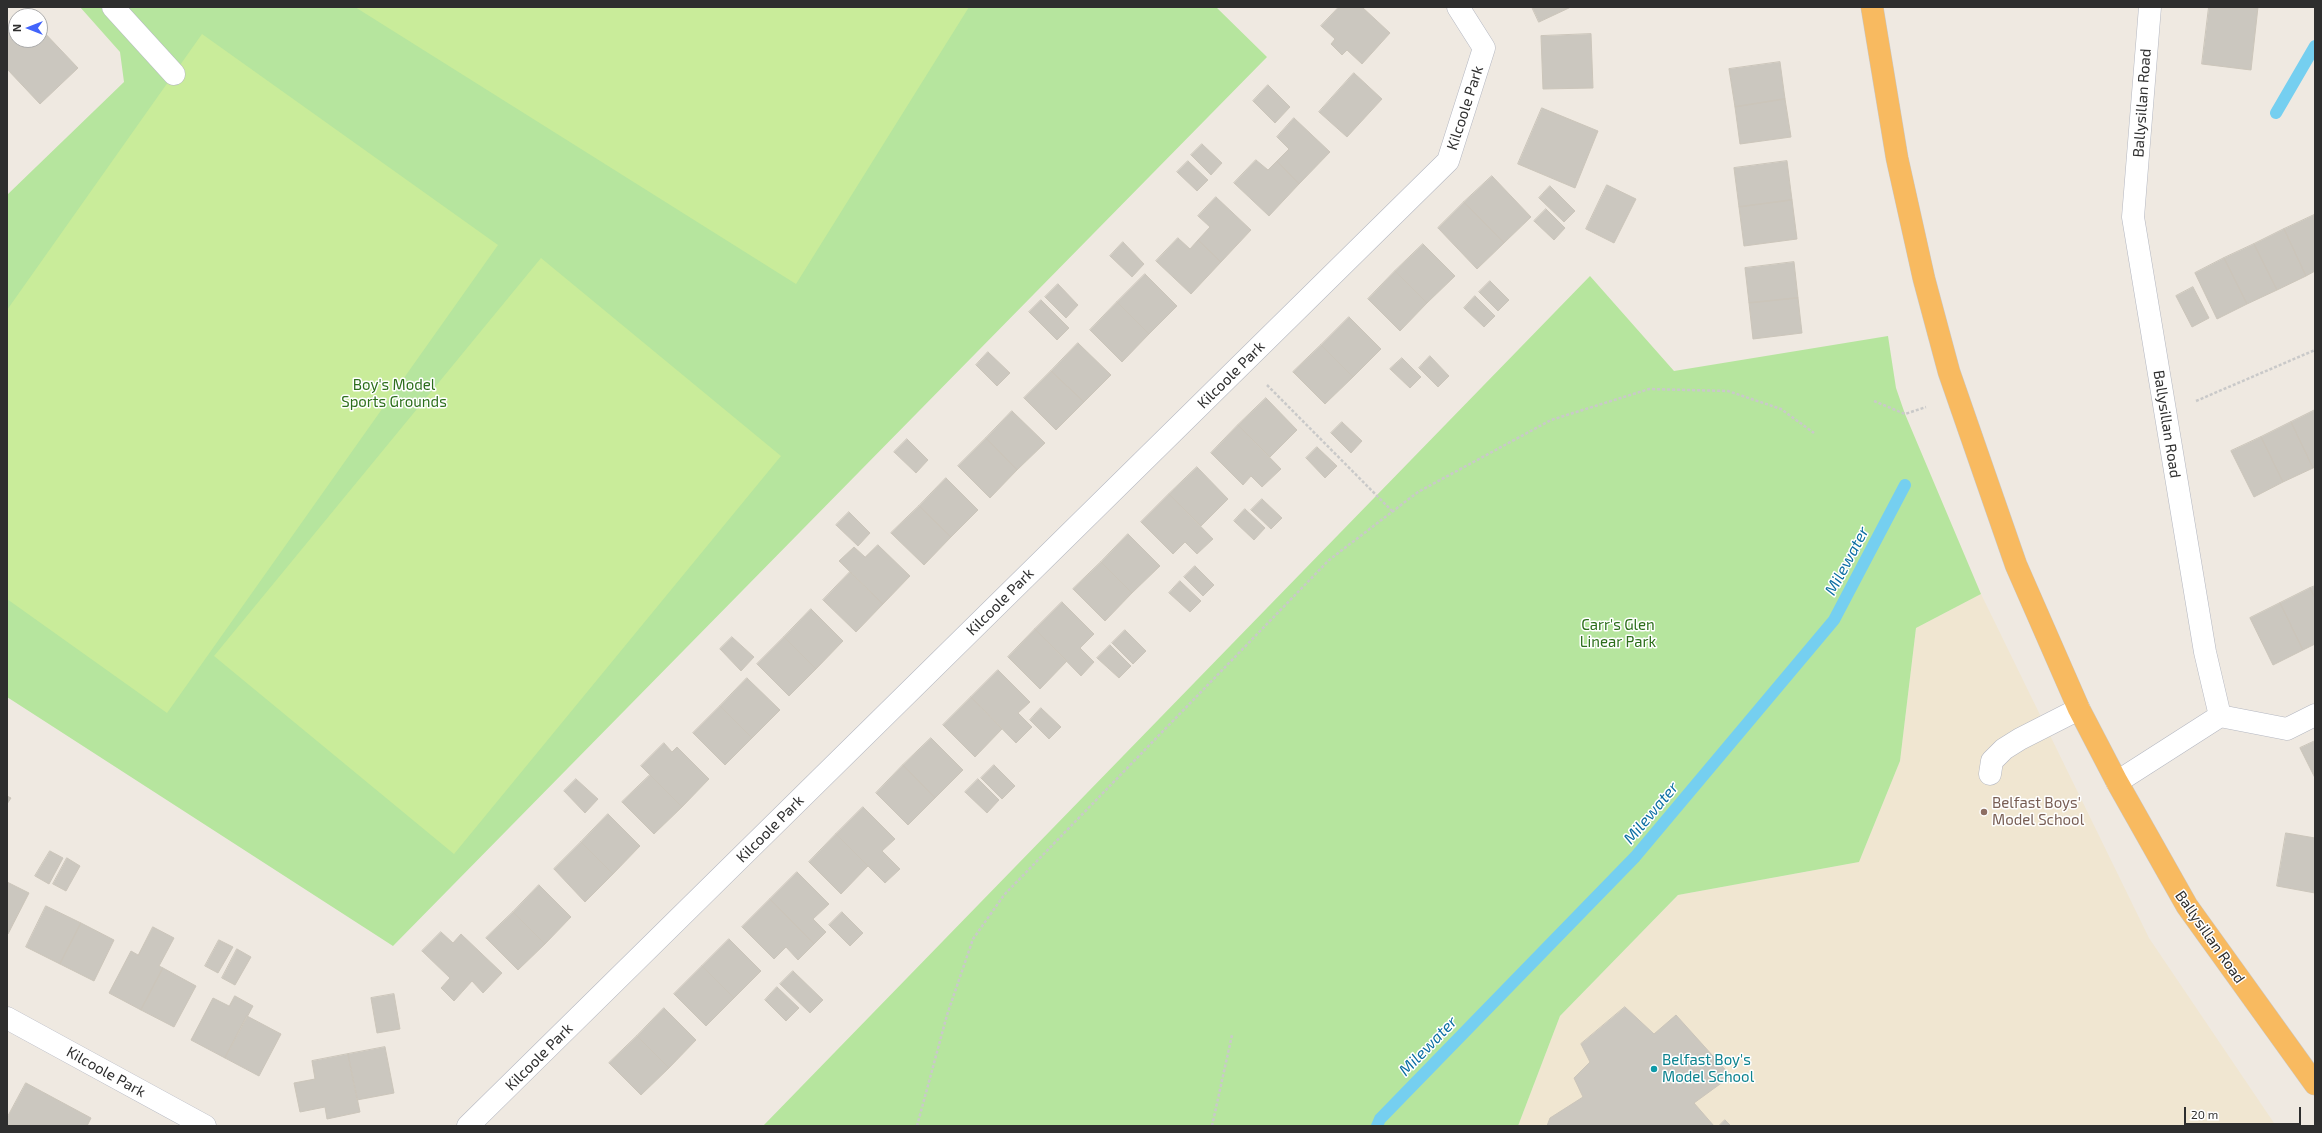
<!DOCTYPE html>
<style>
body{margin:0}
#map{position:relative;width:2322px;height:1133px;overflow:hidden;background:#efe9e1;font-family:"Exo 2",sans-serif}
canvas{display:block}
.frame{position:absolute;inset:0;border:8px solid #2e2e2e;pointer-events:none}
.north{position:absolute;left:8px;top:8px;width:40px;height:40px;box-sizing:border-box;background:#fff;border:1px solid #ababab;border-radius:50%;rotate:270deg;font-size:11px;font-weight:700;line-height:16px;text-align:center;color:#2e2e2e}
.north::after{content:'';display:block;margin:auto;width:14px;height:18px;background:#4264fb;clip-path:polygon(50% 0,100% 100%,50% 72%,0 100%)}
.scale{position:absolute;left:2184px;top:1107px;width:117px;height:18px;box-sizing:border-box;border:2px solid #2e2e2e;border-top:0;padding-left:5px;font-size:12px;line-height:14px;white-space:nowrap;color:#2e2e2e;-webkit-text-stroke:3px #fff;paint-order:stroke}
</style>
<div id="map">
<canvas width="2322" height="1133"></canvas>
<div class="frame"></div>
<div class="north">N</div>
<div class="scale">20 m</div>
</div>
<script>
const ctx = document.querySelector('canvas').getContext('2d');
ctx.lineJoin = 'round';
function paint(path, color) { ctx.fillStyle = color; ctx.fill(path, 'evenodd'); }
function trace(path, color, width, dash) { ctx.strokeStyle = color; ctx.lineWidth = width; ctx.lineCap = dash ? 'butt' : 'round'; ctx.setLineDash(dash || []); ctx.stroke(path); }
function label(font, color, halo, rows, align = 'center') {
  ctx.font = font + ' "Exo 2",sans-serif'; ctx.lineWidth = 3; ctx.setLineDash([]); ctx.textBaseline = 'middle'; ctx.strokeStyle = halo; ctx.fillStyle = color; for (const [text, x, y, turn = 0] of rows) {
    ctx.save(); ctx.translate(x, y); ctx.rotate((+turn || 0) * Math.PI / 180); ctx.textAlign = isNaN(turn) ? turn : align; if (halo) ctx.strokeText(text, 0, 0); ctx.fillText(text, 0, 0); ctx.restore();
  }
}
const education = new Path2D(`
 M1981 594 2149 938 2276 1126H1518L1560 1016 1678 895 1859 862 1900 761 1916 628Z`);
const green = new Path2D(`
 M80 7H1216L1267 57 393 946 7 697V195L124 82 120 52Z
 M1590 276 1674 371 1888 336 1896 388 1905 414 1981 594 1916 628 1900 761 1859 862 1678 895 1560 1016 1518 1126H763Z`);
const pitch = new Path2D(`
 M355 7H969L796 284Z
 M202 34 498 245 167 713 7 599V310Z
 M541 258 781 456 454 854 214 656Z`);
const stream = new Path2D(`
 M2276 113 2315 46
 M1377 1126 1380 1119 1635 857 1834 620 1905 485`);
const building = new Path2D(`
 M1339 7H1362L1390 33 1362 64 1347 50 1342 55 1331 44 1335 39 1321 26Z
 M1532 7H1571L1539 22Z
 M2209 7H2258L2251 70 2202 64Z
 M24 11 28 16H18Z
 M16 18V40H40V28L78 68 40 104 7 69V27Z
 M1591 34 1593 88 1543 89 1541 36Z
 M1780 62 1785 99 1735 107 1729 69Z
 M1354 73 1382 99 1347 137 1319 112Z
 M1268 85 1290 107 1275 123 1253 101Z
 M1785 99 1791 137 1740 144 1735 107Z
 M1542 108 1598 131 1575 188 1518 164Z
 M1294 118 1330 152 1299 184 1277 161 1289 149 1277 137Z
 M1202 144 1222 163 1211 175 1191 155Z
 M1256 160 1268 170 1277 161 1299 184 1269 216 1234 183Z
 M1188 161 1208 180 1197 191 1177 172Z
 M1787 161 1792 200 1739 207 1734 168Z
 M1492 176 1531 217 1504 243 1464 202Z
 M1607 185 1636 199 1614 243 1586 229Z
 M1550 186 1575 211 1564 222 1539 198Z
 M1216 197 1251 230 1221 262 1198 240 1210 227 1198 216Z
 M1792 200 1797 239 1744 246 1739 207Z
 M1464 202 1504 243 1477 269 1438 228Z
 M1546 209 1565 228 1554 240 1534 221Z
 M2314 215 2315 271 2306 276 2284 229Z
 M2284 229 2306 276 2277 290 2254 244Z
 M1178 238 1190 249 1198 240 1221 262 1191 294 1156 261Z
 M1123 242 1144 264 1132 277 1110 256Z
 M1423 244 1455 276 1427 303 1395 271Z
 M2254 244 2277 290 2247 304 2224 258Z
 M2224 258 2247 304 2217 319 2195 273Z
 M1794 262 1798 298 1749 303 1745 268Z
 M1395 271 1427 303 1400 331 1368 299Z
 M1145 274 1177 306 1149 334 1117 302Z
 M1490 281 1509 300 1498 311 1479 292Z
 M1058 284 1078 305 1066 318 1045 297Z
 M2193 287 2209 318 2192 327 2176 296Z
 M1475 296 1495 316 1484 327 1464 308Z
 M1798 298 1802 333 1753 339 1749 303Z
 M1041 300 1069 328 1057 340 1029 312Z
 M1117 302 1149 334 1122 362 1090 330Z
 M1349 317 1381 349 1353 377 1321 345Z
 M1078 343 1111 375 1084 402 1051 371Z
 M1321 345 1353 377 1325 404 1293 372Z
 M988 352 1010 373 997 386 976 365Z
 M1430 356 1449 376 1438 387 1419 368Z
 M1402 358 1421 377 1410 388 1390 369Z
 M1051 371 1084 402 1056 430 1024 398Z
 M1266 398 1297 430 1270 457 1238 425Z
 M2315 410V467L2313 468 2291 422Z
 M1012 411 1045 443 1017 470 986 438Z
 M1342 422 1362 441 1351 453 1331 433Z
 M2291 422 2313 468 2283 482 2261 437Z
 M1238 425 1281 469 1262 487 1251 476 1243 485 1211 453Z
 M2261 437 2283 482 2254 497 2231 451Z
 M986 438 1017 470 990 498 958 466Z
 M907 439 928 460 916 473 894 452Z
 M1317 447 1337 466 1325 478 1306 458Z
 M1197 467 1228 499 1201 526 1169 494Z
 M946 478 978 510 951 537 919 506Z
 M1169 494 1213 539 1197 554 1185 542 1173 554 1141 522Z
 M1262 499 1282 518 1271 529 1251 510Z
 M919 506 951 537 924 565 891 533Z
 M1245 509 1265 528 1254 540 1234 521Z
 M849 512 870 533 858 546 836 525Z
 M1128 534 1160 566 1132 593 1101 562Z
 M878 545 910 576 883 604 839 561 854 547 865 557Z
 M1101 562 1132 593 1105 621 1073 589Z
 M1195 566 1214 585 1203 596 1184 577Z
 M850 572 883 604 856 632 823 600Z
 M1180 581 1201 601 1190 612 1169 593Z
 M2315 586V598L2310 588Z
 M2310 588 2315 598V644L2303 650 2280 603Z
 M1062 602 1094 634 1080 648 1094 662 1081 676 1035 629Z
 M2280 603 2303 650 2273 665 2250 618Z
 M811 609 843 641 816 669 784 637Z
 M1035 629 1067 661 1040 689 1008 657Z
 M1125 630 1146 651 1133 664 1112 643Z
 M732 637 754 657 741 671 720 649Z
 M784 637 816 669 789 696 757 664Z
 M1110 645 1131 666 1119 678 1097 658Z
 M998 670 1030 702 1018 713 1032 727 1016 743 971 697Z
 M747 678 780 710 752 738 720 706Z
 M971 697 1002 729 975 757 943 725Z
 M720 706 752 738 725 765 693 733Z
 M1041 708 1061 727 1049 739 1030 720Z
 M931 738 963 770 935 798 903 765Z
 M2315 741V778L2300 748Z
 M664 743 672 752 677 747 709 779 682 807 641 766Z
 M903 765 935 798 908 825 876 793Z
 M994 765 1015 786 1002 799 981 778Z
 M650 775 682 807 654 834 622 802Z
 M576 779 598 799 585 813 564 791Z
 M978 779 999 800 987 813 965 792Z
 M7 796 11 798 7 804Z
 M863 807 895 839 882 851 900 869 885 883 836 834Z
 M608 814 640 846 613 874 581 842Z
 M2286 833 2315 838V893L2277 886Z
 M836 834 868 866 841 894 809 862Z
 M581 842 613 874 585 902 554 869Z
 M50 851 63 858 49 884 35 876Z
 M67 858 80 866 66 891 53 884Z
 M797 872 829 904 813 919 826 932 814 944 770 899Z
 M7 882 29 893 8 934 7 933Z
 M539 885 571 917 545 944 513 912Z
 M770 899 814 944 798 960 786 947 774 959 742 927Z
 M46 906 81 923 60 964 26 947Z
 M513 912 545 944 518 970 486 938Z
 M842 912 863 933 850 946 829 925Z
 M81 923 114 940 94 981 60 964Z
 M153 927 174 938 159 966 163 968 141 1010 109 993 131 951 138 955Z
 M441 932 453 943 461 934 502 973 483 993 472 981 454 1001 441 988 450 978 422 951Z
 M729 939 761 971 734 998 702 966Z
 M219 940 233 947 218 973 205 966Z
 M237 949 251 957 235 985 222 978Z
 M702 966 734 998 706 1026 674 994Z
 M163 968 196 986 174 1027 141 1010Z
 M793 971 823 1000 810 1013 780 984Z
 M777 987 799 1008 786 1021 765 1000Z
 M394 994 400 1029 377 1033 371 998Z
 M235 996 253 1006 225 1058 191 1040 213 998 229 1006Z
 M1625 1007 1654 1034 1676 1015 1731 1076 1694 1103 1714 1126H1547L1550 1118 1583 1097 1574 1078 1590 1062 1581 1044Z
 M664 1008 696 1040 669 1068 637 1036Z
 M247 1016 281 1034 259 1076 225 1058Z
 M637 1036 669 1068 641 1095 609 1063Z
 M385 1047 394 1093 357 1100 348 1054Z
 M348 1054 360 1112 327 1119 325 1107 300 1112 294 1083 315 1079 312 1061Z
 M26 1083 91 1118 87 1126 7 1125V1118Z
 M1725 1120 1731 1126H1719Z`);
const path = new Path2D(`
 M1267 385 1393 512
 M1874 401 1905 414 1926 407
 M2196 401 2315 350
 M917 1126 947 1015 973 939 1004 895 1329 560 1418 492 1551 420 1649 389 1728 391 1781 409 1814 433
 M1212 1126 1232 1035`);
const service = new Path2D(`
 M113 7 174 74
 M1990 774 1992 761 2004 749 2020 739 2079 709`);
const minor = new Path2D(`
 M2150 7 2133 217 2205 652 2220 716
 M2220 716 2287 729 2315 715
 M2117 782 2220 716
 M7 1018 205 1126
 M468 1126 1448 161 1484 48 1458 7`);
const trunk = new Path2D(`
 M1872 7 1897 158 1924 279 1949 372 2016 565 2079 709 2117 782 2187 906 2315 1084`);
const markers = [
 [1984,812,4,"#8d6e63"],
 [1654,1069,4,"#0f9aa8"]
];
const streetNames = [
 ["Ballysillan Road",2142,103,-86],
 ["Kilcoole Park",1465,108,-72],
 ["Kilcoole Park",1231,375,-45],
 ["Ballysillan Road",2167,424,81],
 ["Kilcoole Park",1000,602,-45],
 ["Kilcoole Park",770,829,-45],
 ["Ballysillan Road",2210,937,55],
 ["Kilcoole Park",539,1057,-45],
 ["Kilcoole Park",106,1072,29]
];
const parkNames = [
 ["Boy's Model",394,385],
 ["Sports Grounds",394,402],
 ["Carr's Glen",1618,625],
 ["Linear Park",1618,642]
];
const educationNames = [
 ["Belfast Boys'",1992,803],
 ["Model School",1992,820]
];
const cultureNames = [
 ["Belfast Boy's",1662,1060],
 ["Model School",1662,1077]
];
const waterNames = [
 ["Milewater",1847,561,-62],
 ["Milewater",1651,813,-50],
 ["Milewater",1428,1046,-46]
];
paint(education, '#f0e6d1');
paint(green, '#b6e59e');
paint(pitch, '#c9ec9a');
trace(stream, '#75cff0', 12);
paint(building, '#cbc7bf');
trace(building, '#cbc5ba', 1);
trace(service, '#b4b7c1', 23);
trace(minor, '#b4b7c1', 23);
trace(trunk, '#c9c9c9', 23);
trace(path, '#c9c9c9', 2.5, [3, 2]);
trace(service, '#fff', 22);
trace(minor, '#fff', 22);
trace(trunk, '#f8ba60', 22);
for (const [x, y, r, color] of markers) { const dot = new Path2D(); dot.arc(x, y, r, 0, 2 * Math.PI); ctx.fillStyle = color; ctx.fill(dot); trace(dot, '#fff', 1.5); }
label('15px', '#2e2e2e', '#fff', streetNames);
label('15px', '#2c6e1b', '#fff', parkNames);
label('15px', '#785e54', '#fff', educationNames, 'left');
label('15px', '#0d838f', '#fff', cultureNames, 'left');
label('italic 16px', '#0d6fa3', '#fff', waterNames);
</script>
